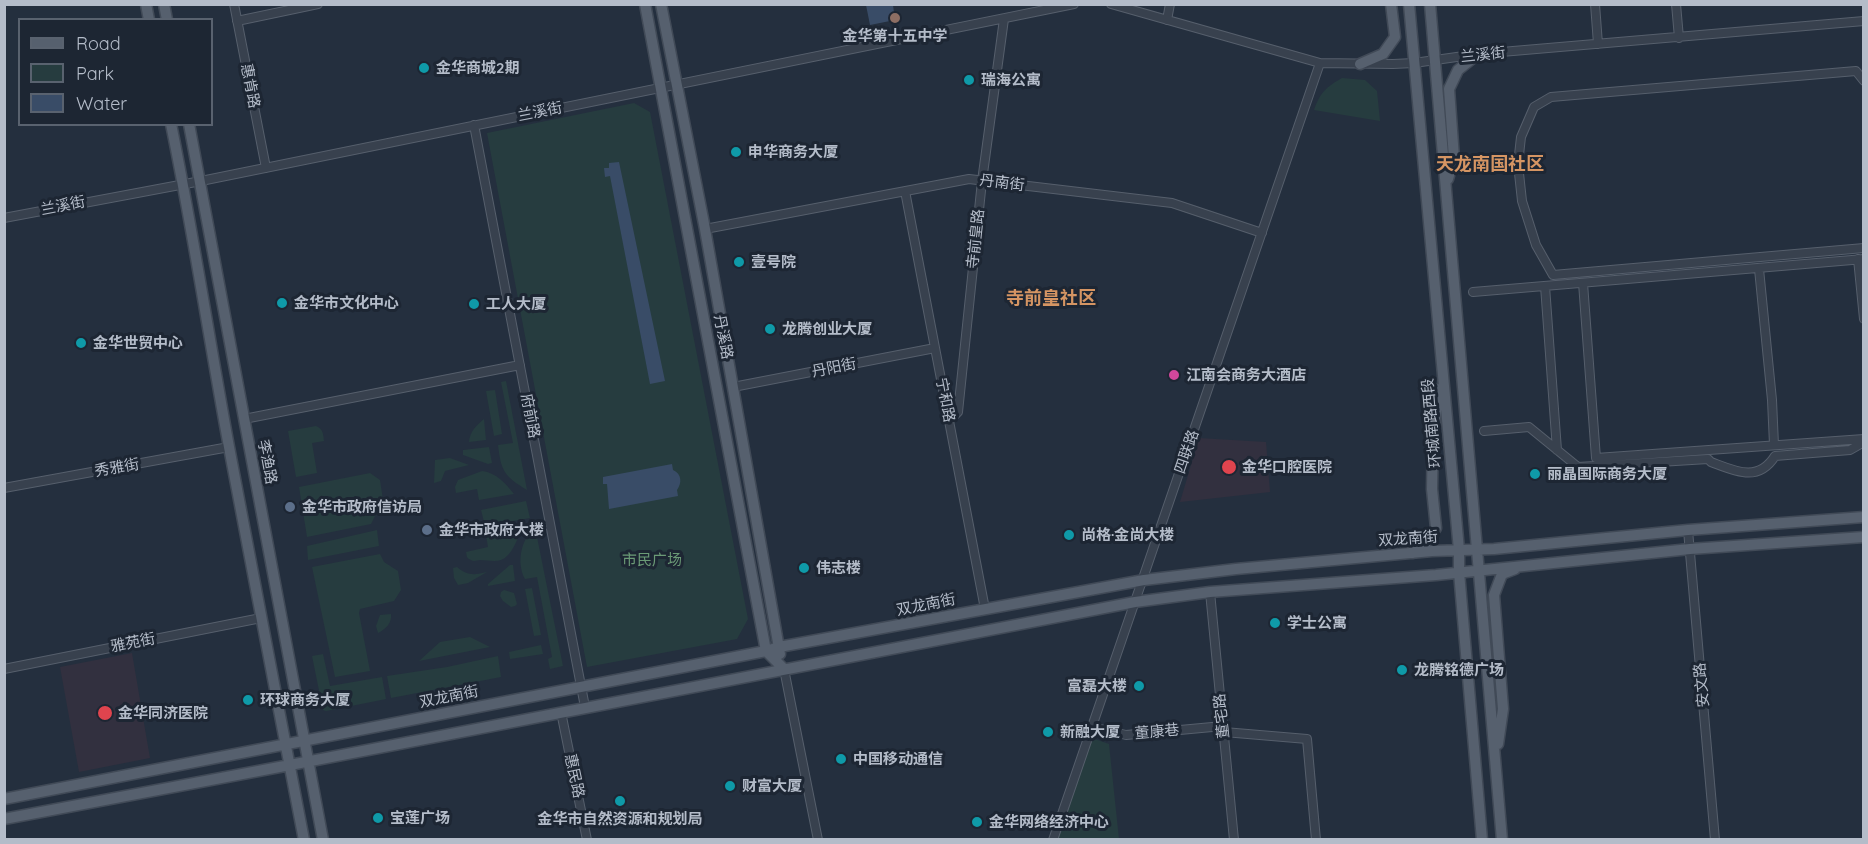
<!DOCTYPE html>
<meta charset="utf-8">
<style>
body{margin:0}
#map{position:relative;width:1868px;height:844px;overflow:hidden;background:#242f3e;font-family:Quicksand,sans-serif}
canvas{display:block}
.frame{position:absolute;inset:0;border:6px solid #b4bcc9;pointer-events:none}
.legend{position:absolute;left:18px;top:18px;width:195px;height:108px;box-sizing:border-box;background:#1d2633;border:2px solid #59626f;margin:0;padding:8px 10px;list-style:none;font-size:18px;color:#b4bcc9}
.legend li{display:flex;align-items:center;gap:12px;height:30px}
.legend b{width:30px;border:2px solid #59626f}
</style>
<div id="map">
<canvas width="1868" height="844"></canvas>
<div class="frame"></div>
<ul class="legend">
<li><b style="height:8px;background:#56606e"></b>Road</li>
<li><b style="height:16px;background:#263c3f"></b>Park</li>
<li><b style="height:16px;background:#394c67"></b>Water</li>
</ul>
</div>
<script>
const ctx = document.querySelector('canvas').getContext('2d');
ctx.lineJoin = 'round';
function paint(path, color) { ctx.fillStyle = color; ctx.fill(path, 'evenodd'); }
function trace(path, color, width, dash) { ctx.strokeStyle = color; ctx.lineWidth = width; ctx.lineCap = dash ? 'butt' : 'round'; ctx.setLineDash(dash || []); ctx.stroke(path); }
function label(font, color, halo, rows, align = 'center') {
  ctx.font = font + ' Quicksand,"Noto Sans SC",sans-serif'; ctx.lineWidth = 6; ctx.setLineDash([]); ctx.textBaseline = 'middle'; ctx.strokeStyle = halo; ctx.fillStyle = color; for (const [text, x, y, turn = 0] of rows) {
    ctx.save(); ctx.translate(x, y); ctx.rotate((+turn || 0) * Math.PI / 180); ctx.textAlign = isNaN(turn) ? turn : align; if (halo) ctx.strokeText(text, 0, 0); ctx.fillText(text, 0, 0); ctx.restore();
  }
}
const medical = new Path2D(`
 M1199 438 1266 442 1270 492 1180 502Z
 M132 653 150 758 79 772 60 667Z`);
const green = new Path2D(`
 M1342 78 1365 80 1377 91 1380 121 1314 110C1320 93 1326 87 1342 78Z
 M634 103 650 112 748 619 737 639 587 667 487 133Z
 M506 381 527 490C504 476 501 471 498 445L513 443 501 382Z
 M495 390 502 434 494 436 486 391Z
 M484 419 486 440 469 442C470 431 476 426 484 419Z
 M316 426C323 429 323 433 324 441L312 443 317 473 296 477 288 431Z
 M489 447 492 463 488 464 463 455V450Z
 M450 458 469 465 445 471 441 481 434 483 435 460Z
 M482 471C497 473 505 483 514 494L479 500 477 489 456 493 455 487 458 480Z
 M370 473 380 480 383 500 371 524 307 537 299 487Z
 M526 501 530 518 485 526 481 510Z
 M535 527 563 666 550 669 548 659 552 657 537 577 525 579C516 563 521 539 535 527Z
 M521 529C518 537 515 548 508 555 500 564 491 560 480 560 477 560 474 562 471 560 466 558 467 556 466 552L488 547 486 535Z
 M377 530 379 546 308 560 307 546Z
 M380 554 384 562 398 571 401 590 394 601 360 609 359 613 370 671 335 677 312 567Z
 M510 565H513L515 581 488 586V584Z
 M457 567C467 576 475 575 487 572L468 583 458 585 454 578 453 568Z
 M532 588 541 635 534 636 525 589Z
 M504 590 514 593 517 604 515 606 511 607 503 601 500 596 501 592Z
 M391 614C392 623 386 629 378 633L376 626 380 615Z
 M470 637 490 647 419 661 440 642Z
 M541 645 543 654 510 659 509 652Z
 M323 654 330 686 382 677 386 699 326 711 323 710 312 656Z
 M498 656 501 677 391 698 387 676 447 667Z
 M1092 738 1109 744 1119 839H1058Z`);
const water = new Path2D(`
 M866 5H893L895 20 870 25Z
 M619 162 665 381 650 384 610 176 605 177 604 168H609V163Z
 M672 464 673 470C682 474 682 483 677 490L678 496 609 509 607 484H603V477Z`);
const minor = new Path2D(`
 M234 4 266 168
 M1111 4 1320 63 1393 64 1414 63 1478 54 1864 21
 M1595 4 1598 44
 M1676 4 1679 38
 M1167 20 1170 4
 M237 21 318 4
 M1864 81 1856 71 1551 97 1534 107 1521 137 1518 164 1522 201 1536 245 1553 275 1864 248
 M474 125 585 707
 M905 191 985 609
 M4 218 201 181 1074 4
 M705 229 969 179 1172 203 1262 233
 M1858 259 1864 319
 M1759 269 1772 400 1774 445
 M1583 283 1596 458 1864 439
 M1545 286 1557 450
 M1473 292 1864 259
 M733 387 935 348
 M244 419 520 365
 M949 421 958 412 982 181 1004 19
 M1484 431 1529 427 1578 467 1708 459 1711 462C1735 471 1758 483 1775 456L1850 450 1864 442
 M4 488 229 447
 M1688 530 1715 840
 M1210 592 1234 840
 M4 669 261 618
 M784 669 818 840
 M561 712 587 840
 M1092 727 1126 735 1223 726
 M1224 732 1307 739 1316 840
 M1053 840 1320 63`);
const major = new Path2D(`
 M146 4 149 20
 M164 4 167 20
 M645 4 766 651 784 669
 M661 4 705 229 780 654
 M1409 4 1459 550V572L1482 840
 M1430 4 1502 840
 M1360 64 1383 54 1395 37 1391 4
 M171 124C193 231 209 339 229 447 253 578 279 709 304 840
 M189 124 323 840
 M1448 179 1454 158 1449 89 1458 70 1478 54
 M1413 553 1425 544 1436 528 1432 489 1433 433 1439 389
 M1498 744 1503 709 1494 595 1502 574 1515 569
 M4 799 766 651 779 647 1144 580 1236 569 1432 551 1494 549 1688 530 1864 517
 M4 819 290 765 1135 602 1210 592 1436 575 1690 549 1864 537`);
const markers = [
 [895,18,6,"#8d6e63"],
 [424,68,6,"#0f9aa8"],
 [969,80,6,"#0f9aa8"],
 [736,152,6,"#0f9aa8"],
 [739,262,6,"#0f9aa8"],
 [282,303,6,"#0f9aa8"],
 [474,304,6,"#0f9aa8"],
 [770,329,6,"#0f9aa8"],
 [81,343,6,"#0f9aa8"],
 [1174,375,6,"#d1479c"],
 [1229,467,8,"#e0444e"],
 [1535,474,6,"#0f9aa8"],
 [290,507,6,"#5c6f8a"],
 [427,530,6,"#5c6f8a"],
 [1069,535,6,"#0f9aa8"],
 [804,568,6,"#0f9aa8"],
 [1275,623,6,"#0f9aa8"],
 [1402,670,6,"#0f9aa8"],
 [1139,686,6,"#0f9aa8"],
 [248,700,6,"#0f9aa8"],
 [105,713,8,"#e0444e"],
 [1048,732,6,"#0f9aa8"],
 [841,759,6,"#0f9aa8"],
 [730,786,6,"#0f9aa8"],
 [620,801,6,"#0f9aa8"],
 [378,818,6,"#0f9aa8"],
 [977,822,6,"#0f9aa8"]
];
const poiNames = [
 ["金华第十五中学",895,36,"center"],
 ["金华商城2期",436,68],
 ["瑞海公寓",981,80],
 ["申华商务大厦",748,152],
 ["壹号院",751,262],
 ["金华市文化中心",294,303],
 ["工人大厦",486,304],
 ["龙腾创业大厦",782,329],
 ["金华世贸中心",93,343],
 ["江南会商务大酒店",1186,375],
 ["金华口腔医院",1242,467],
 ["丽晶国际商务大厦",1547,474],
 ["金华市政府信访局",302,507],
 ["金华市政府大楼",439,530],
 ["尚格·金尚大楼",1081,535],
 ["伟志楼",816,568],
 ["学士公寓",1287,623],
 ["龙腾铭德广场",1414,670],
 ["富磊大楼",1127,686,"right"],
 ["环球商务大厦",260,700],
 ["金华同济医院",118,713],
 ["新融大厦",1060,732],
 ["中国移动通信",853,759],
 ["财富大厦",742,786],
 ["宝莲广场",390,818],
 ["金华市自然资源和规划局",620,819,"center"],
 ["金华网络经济中心",989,822]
];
const streetNames = [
 ["兰溪街",1483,55,-6],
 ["惠肯路",250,86,79],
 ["兰溪街",540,112,-11],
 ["丹南街",1002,183,7],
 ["兰溪街",63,206,-11],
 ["寺前皇路",976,239,-84],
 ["丹溪路",723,337,79],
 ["丹阳街",834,368,-11],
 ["宁和路",945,400,79],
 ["府前路",530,416,79],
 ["环城南路西段",1432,423,-95],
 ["四联路",1187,452,-71],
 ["李渔路",267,462,79],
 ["秀雅街",117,468,-10],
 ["双龙南街",1408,539,-4],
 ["双龙南街",926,605,-11],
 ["雅苑街",133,643,-11],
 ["安文路",1702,685,-95],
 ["双龙南街",449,697,-11],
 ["董宅路",1222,716,-96],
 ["董康巷",1157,732,-5],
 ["惠民路",574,776,78]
];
const parkNames = [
 ["市民广场",652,560]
];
const quarterNames = [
 ["天龙南国社区",1490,165],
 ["寺前皇社区",1051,299]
];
paint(medical, '#32303f');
paint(green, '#263c3f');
paint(water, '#394c67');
trace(minor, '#565f6c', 10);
trace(major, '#414a57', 13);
trace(minor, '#38414e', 8);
trace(major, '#56606e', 10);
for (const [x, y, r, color] of markers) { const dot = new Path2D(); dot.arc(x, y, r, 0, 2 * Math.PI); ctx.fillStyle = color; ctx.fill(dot); trace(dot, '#1d2633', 2); }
label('bold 15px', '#b4bcc9', '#1d2633', poiNames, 'left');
label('15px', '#b4bcc9', '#1d2633', streetNames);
label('15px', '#6b9a76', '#1d2633', parkNames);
label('bold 18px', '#d59563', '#1d2633', quarterNames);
</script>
